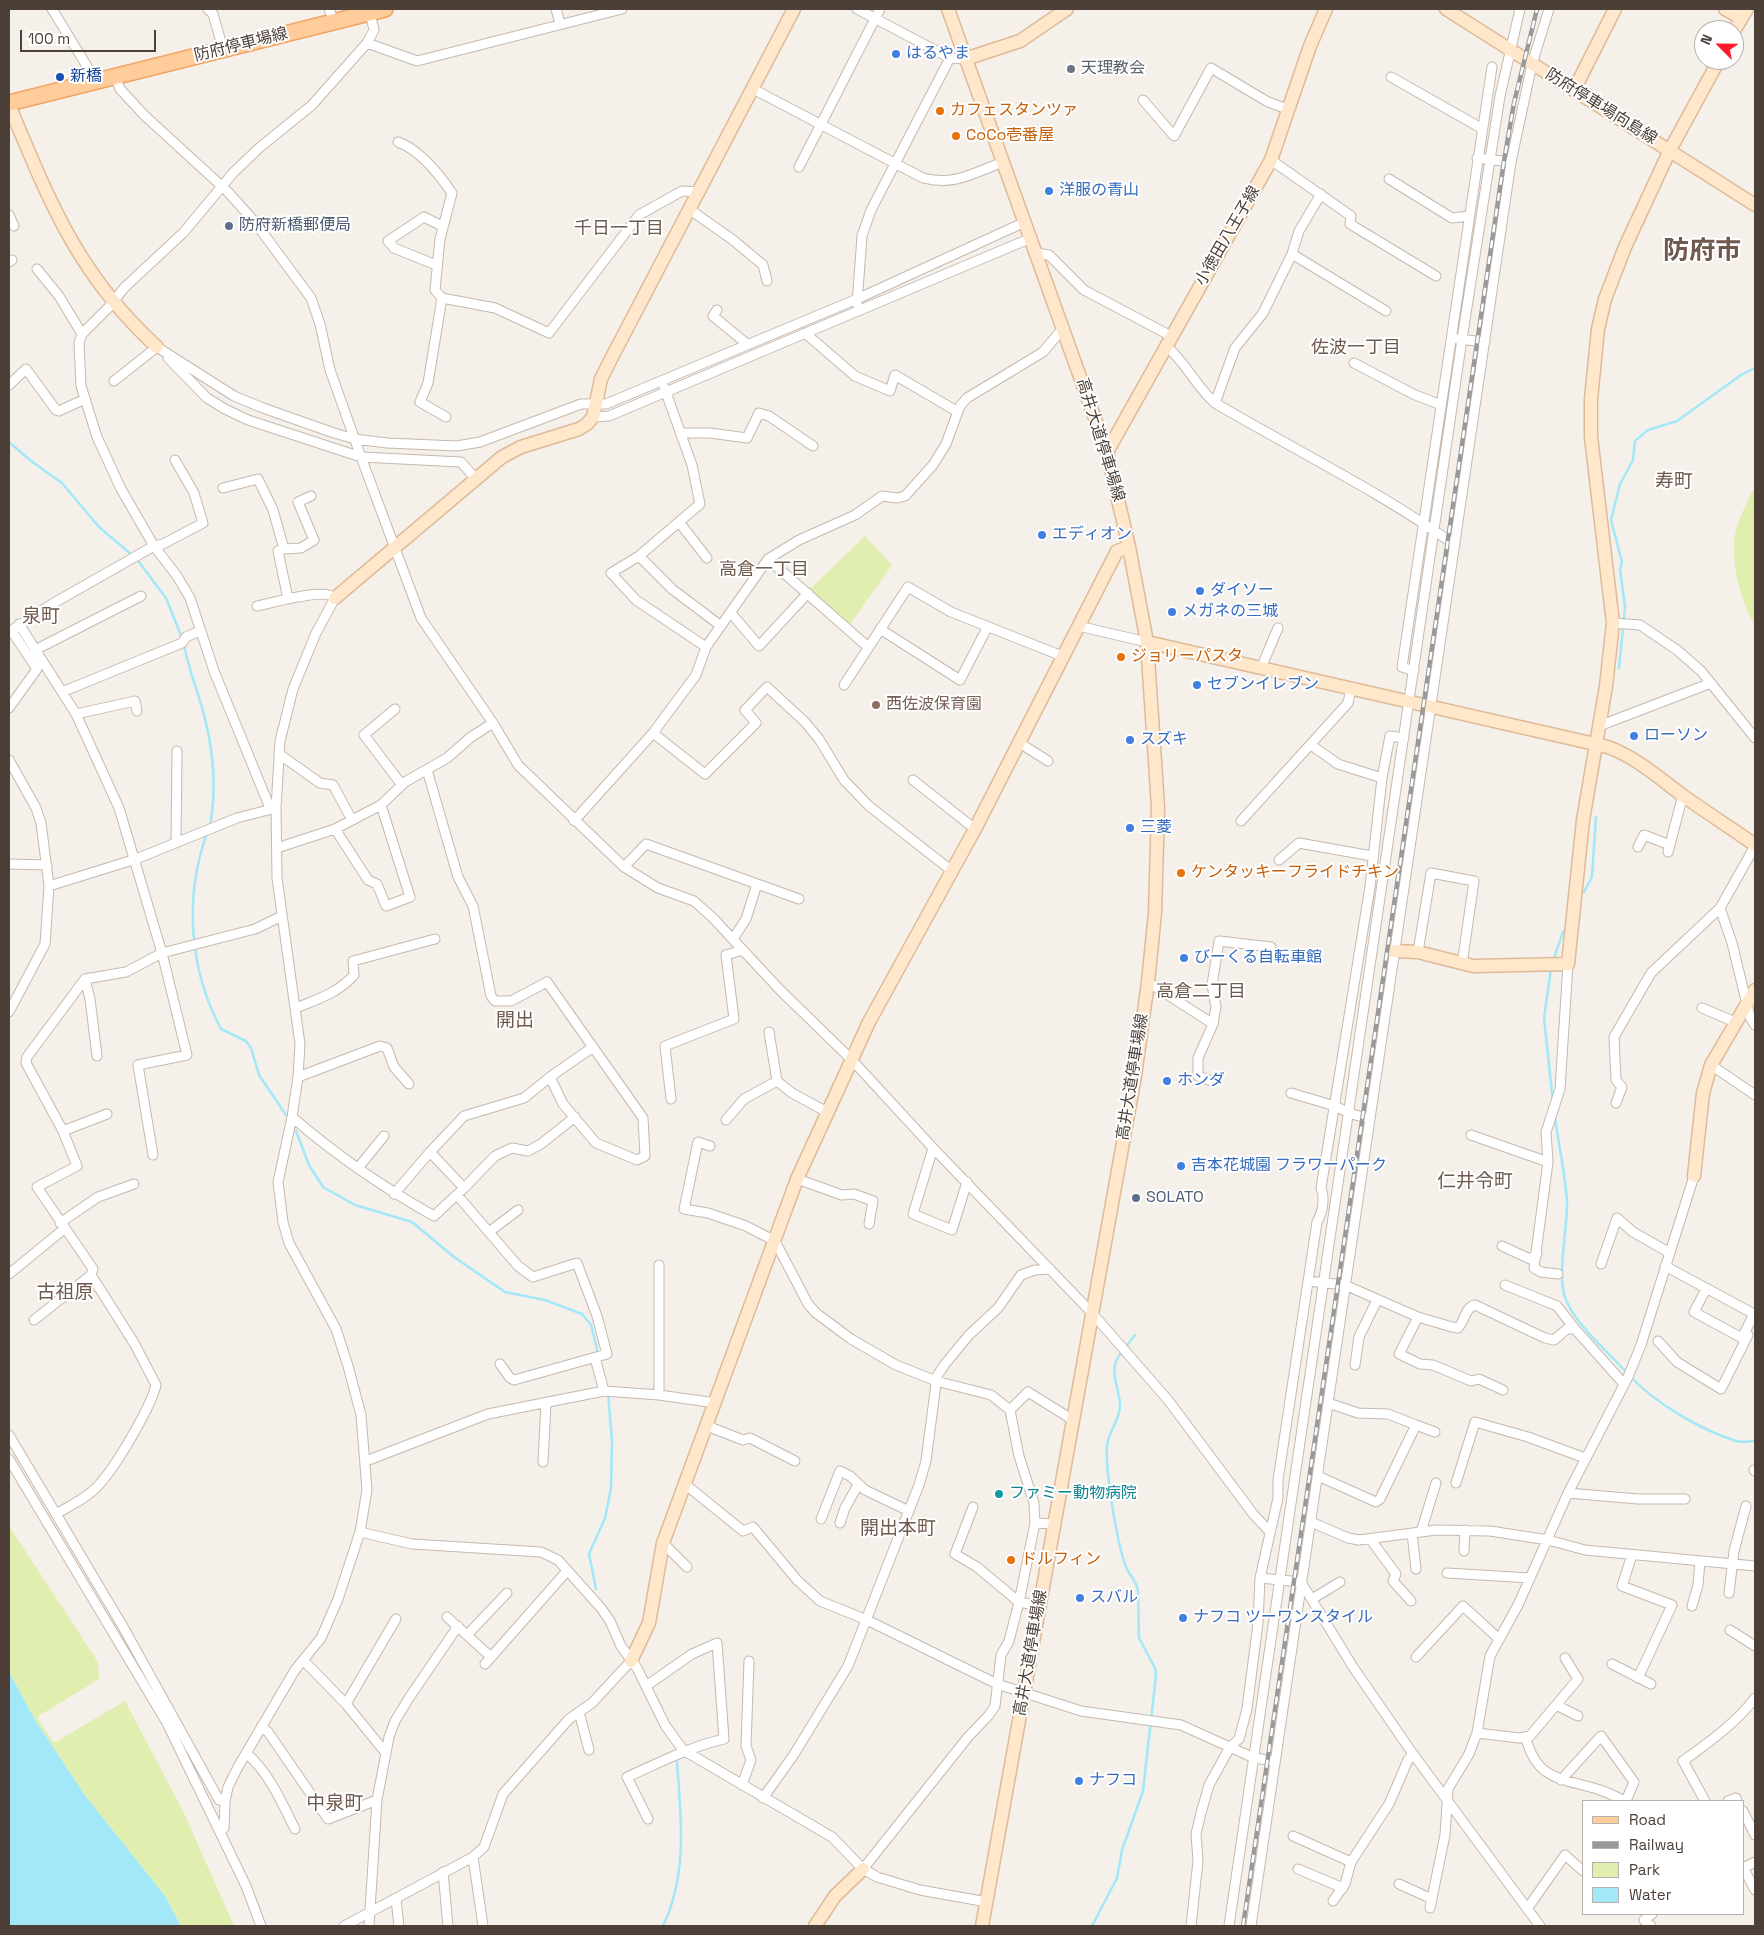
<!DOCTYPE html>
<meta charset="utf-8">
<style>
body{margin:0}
#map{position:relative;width:1764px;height:1935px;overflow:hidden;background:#f6f0ea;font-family:"Space Grotesk",sans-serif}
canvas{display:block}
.frame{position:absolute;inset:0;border:10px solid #4c3f37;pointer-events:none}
.legend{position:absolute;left:1582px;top:1800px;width:162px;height:115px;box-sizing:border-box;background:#fff;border:1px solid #b7b2af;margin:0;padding:6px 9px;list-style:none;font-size:15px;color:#4c3f37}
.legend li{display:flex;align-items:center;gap:10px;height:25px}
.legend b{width:25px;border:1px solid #b7b2af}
.north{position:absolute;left:1694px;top:20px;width:50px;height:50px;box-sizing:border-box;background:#fff;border:1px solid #b7b2af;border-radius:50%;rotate:293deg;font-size:14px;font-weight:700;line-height:20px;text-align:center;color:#4c3f37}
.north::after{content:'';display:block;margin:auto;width:18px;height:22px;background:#ff192a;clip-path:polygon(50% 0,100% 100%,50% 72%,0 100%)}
.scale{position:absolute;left:20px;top:30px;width:136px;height:22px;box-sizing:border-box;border:2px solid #4c3f37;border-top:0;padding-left:6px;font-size:15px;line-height:18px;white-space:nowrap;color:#4c3f37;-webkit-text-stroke:4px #fff;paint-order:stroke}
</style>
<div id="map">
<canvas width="1764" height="1935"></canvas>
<div class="frame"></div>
<ul class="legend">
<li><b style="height:6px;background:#ffcc9b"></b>Road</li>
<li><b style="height:6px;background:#999"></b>Railway</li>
<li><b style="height:14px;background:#e0eeaf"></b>Park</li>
<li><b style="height:14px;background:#a2e8f8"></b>Water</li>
</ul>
<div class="north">N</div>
<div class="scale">100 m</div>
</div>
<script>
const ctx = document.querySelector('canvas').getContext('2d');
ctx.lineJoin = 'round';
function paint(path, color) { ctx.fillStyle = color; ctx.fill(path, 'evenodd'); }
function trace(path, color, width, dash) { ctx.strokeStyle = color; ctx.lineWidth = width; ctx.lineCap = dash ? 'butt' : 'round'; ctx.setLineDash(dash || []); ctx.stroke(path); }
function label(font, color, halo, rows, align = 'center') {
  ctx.font = font + ' "Space Grotesk","Noto Sans JP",sans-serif'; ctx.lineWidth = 4; ctx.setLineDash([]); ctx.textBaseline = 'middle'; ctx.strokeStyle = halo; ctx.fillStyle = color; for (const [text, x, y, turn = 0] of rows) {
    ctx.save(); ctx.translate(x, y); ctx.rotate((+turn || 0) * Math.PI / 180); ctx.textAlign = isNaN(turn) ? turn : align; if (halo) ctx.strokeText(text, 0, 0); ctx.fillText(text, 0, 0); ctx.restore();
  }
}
const green = new Path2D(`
 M1755 488V626C1740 601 1728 555 1737 526 1741 514 1747 503 1752 491Z
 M865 536 892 565 847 629 807 592Z
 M9 1526 98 1662 99 1679 37 1717 54 1743 125 1701 184 1813 234 1926H181L165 1896 84 1794 34 1718 9 1672Z`);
const water = new Path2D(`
 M9 1672 34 1718 84 1794 165 1896 181 1926H9Z`);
const stream = new Path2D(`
 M9 442 31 461 62 483 99 527 132 555
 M136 558 166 598 182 638
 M184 645C189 672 200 696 206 723 214 756 216 792 210 826
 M1619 668 1625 607 1620 569 1622 562 1611 520 1620 484 1633 460 1635 441 1648 430 1677 421 1741 375 1755 368
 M207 833C184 897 189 969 221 1029L246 1041 251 1048 259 1075 286 1115
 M1584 892 1592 877 1596 817
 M1553 961 1563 932
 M1551 969 1544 1018 1553 1102
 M1555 1118C1559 1146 1565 1173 1567 1201 1568 1227 1556 1278 1566 1300 1577 1326 1608 1352 1627 1373
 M296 1131 309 1165 323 1187 355 1205 412 1222 454 1257 505 1292 545 1300 582 1314 591 1325 598 1353
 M1125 1348 1135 1335
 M1631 1377C1655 1403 1701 1430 1736 1441 1742 1443 1749 1441 1755 1441
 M596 1589 589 1554 605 1518 611 1488 612 1442 608 1392
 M663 1926C688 1874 681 1818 677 1762
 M1092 1926 1117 1878 1122 1850 1143 1791 1156 1675 1155 1668 1139 1638 1138 1590C1136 1580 1129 1575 1126 1567 1117 1543 1105 1471 1107 1446 1108 1432 1120 1420 1120 1406 1120 1387 1106 1369 1122 1352`);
const street = new Path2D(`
 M52 9 96 81
 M208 9 213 14 223 49
 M329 9 334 22
 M556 9 560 24
 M857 9 950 58
 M367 43 417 61 622 9
 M115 76 120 89 144 115 227 191 254 221 311 298 320 324 330 370 361 457 421 618 493 723 518 765 624 867 658 888 694 901 713 918 780 990 852 1060 933 1148 1092 1313 1168 1400 1254 1515 1270 1532
 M1391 77 1481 128
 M753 89 923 178C955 186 973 173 1003 162
 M1143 100 1174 136 1211 68 1268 102 1288 109
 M398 142C420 150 439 174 452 193L440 239 435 290 442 298 495 308 549 333 639 215 682 191 698 192
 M1477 158 1511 162
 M1271 160 1351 216 1350 224 1436 276
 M799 167 880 9
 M1389 179 1452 218 1469 216
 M689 209 733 240 763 265 767 281
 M9 215 14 226
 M1036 253 1049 255 1084 290 1171 336
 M1292 254 1386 311
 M9 262 12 260
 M436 265 394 248 388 241 424 217 442 226
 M37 269 59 296 82 334
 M442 298 428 383 420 402 446 417
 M857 304 862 236 871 210 950 58 965 59
 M717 310 713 316 747 344
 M805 333 855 376 890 391 895 375 958 412
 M1458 339 1485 342
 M1166 346C1186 362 1196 387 1215 403 1295 450 1379 491 1455 545
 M157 347 234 396 263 408 334 433 355 439 387 443 457 446 480 442 581 404H606L857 299 1025 222
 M168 358 207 398 225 409 248 420 361 457 461 462 475 478
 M1354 363 1413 394 1441 405
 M114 381 157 347
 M9 385 26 369 56 410 59 411 85 399
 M664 387 692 465 700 504 639 556 611 573 636 600 706 647
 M1215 403 1235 348 1263 313 1292 254 1299 231 1321 194
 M593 417 609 416 1031 238
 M680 433H710L747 438 759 413 769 416 813 446
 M223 488 258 479 273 510 284 549 278 551 288 599
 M679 522 707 558
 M284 549 301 548 314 540 298 502 311 496
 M639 556 672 589 721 626
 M768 559 868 647
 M731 613 759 646 808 593
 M1613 623 1640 625 1677 650 1701 671 1755 738
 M19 624 76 714 119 808 162 953 187 1055 138 1065 153 1155
 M1078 626 1147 642
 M880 629 960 680 987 628
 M9 632 52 604 154 546 163 544 203 523 194 493 175 460
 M35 650 141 596
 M1261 668 1278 628
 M1414 671 1402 667 1492 67
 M844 685 908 587 951 612 1062 656
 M62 692 182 643 186 637 200 631
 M9 708 37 669 11 630
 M395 709 364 735 402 785
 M76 714 135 701 137 711
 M1599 726 1711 683
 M653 733 705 774 756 723 745 710 767 687 805 722 819 739 844 780 869 806 952 871
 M1018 742 1048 761
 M1311 745 1338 764 1382 778
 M279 754 320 783 333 785 352 820
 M9 760 36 808 41 823 49 886 45 944 9 1012
 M427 770 458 877 473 906 491 996 495 1001H511L547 982 643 1118 645 1156 637 1160 596 1143 563 1104 550 1077 593 1047
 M913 780 975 829
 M270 808 214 671 190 598 177 576 154 546 121 489 97 437 81 386 79 343 82 334 109 307 124 288 184 232 233 173 259 148 312 105 367 43 374 30 370 13
 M574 821 653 733 696 675 706 647 768 559 799 540 855 515 882 496 897 498 905 496 933 465 946 444 960 406 967 398 1043 352 1064 327
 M1241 821 1348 703 1351 689
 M335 829 368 880 377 884 386 906 410 897 381 805
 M176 843 177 751
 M1638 847 1644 835 1670 845
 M277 848 335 829 381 805 405 782 447 758 471 737 493 723
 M1668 852 1683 795
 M1279 860 1299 843 1372 856
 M9 864 47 865
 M624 867 646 844 799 899
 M49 886 136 859 237 818 276 808
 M1720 908 1732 943 1750 1017 1755 1025
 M733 939 746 919 757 884
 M1418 952 1431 873 1474 881 1462 964
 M85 979 90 999 97 1056
 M1148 982 1213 1024
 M296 1008C318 999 338 993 354 975L353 961 435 939
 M1702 1008 1735 1022
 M769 1032 777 1081 792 1093 827 1112
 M1711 1065 1755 1095
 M298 1077 380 1046 387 1048 394 1067 409 1084
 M1211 1081 1198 1076V1058L1213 1024 1216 1007 1212 985 1219 941 1271 947
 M1291 1093 1335 1106 1349 1113 1369 1119
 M671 1099 665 1046 734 1019 726 955 743 950
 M1616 1103 1622 1087 1616 1080 1614 1037 1651 973 1720 908 1755 846
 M292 1117C336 1155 384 1188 434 1216L464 1188 430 1152 394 1194
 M726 1120 744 1099 777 1081
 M63 1131 107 1114
 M1471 1135 1548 1162
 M710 1146 698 1142 684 1209 708 1213 746 1226 775 1241 808 1304 816 1313 851 1339 896 1365 936 1381 991 1395 1010 1410 1019 1456 1034 1503 1035 1523 1019 1602 1009 1641 1001 1655 995 1706 989 1715 968 1737 863 1869
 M933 1148 913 1214 952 1230 967 1182
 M430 1152 464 1116 524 1098 550 1077
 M358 1168 384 1136
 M797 1179 842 1195 854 1194 873 1201 869 1224
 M464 1188 495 1156 512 1148 528 1151 541 1144 575 1117
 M457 1195 518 1266 533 1277 577 1263 597 1316 607 1354 514 1380 510 1378 500 1364
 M60 1223 98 1197 134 1184
 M489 1232 518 1210
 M1502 1246 1530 1259 1537 1254
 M1601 1264 1617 1218 1633 1232 1670 1253
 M659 1265V1395
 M1665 1266 1754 1314 1742 1338 1694 1312 1706 1289
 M9 1274 64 1229
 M1558 1274 1541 1272 1534 1268 1548 1162 1546 1132 1560 1089 1568 964
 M1308 1281 1345 1285 1418 1317 1452 1327 1458 1328C1465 1321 1465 1307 1475 1305L1545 1338 1554 1340 1567 1329H1575L1624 1384
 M1505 1285 1557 1306 1575 1329
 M1418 1317 1399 1354 1420 1364 1433 1365 1471 1381 1479 1379 1503 1390
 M34 1320 91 1275 93 1269 37 1187 77 1166 63 1131 26 1063 27 1057 85 979 126 972 162 953 255 929 280 917
 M1658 1341 1677 1362 1721 1389 1748 1335
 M595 1358 604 1391
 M1355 1365 1359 1337 1377 1300
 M1010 1410 1028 1392 1073 1420
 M1416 1425 1435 1432
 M707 1426 743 1440 750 1438 795 1461
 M9 1435 122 1625 219 1800 225 1801
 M9 1459 167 1723 246 1886 261 1926
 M366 1461 488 1414 604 1391 659 1395 716 1403
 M543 1462 546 1404
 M1754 1470 1755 1471
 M1318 1476 1376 1502 1380 1499 1416 1425 1388 1414 1358 1413 1328 1403
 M1456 1483 1475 1422 1528 1437 1585 1458
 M685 1484 743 1531 753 1527 797 1580 820 1601 867 1620 997 1684 1081 1711 1181 1725 1254 1758 1275 1761
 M1568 1493 1638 1499H1685
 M973 1507 955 1554 977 1567 1019 1602 1039 1606
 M56 1514C73 1504 91 1496 103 1480 118 1462 151 1407 156 1385L134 1343 91 1275
 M821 1519 840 1471 850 1476 865 1490 909 1511
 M1311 1522 1348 1538 1359 1540 1436 1530 1490 1531 1548 1540 1585 1550 1755 1566
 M840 1523 845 1508 858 1485
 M1035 1523 1054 1524
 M360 1532 412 1544 541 1552 558 1560 601 1608 610 1621 621 1646 637 1668 665 1725 683 1750 832 1837 863 1869 877 1877 920 1890 987 1902
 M1421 1532 1436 1483
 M1412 1533 1416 1569
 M1371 1540 1396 1574 1393 1581 1411 1601
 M663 1543 687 1567
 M1464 1551 1465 1530
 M1632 1555 1622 1586 1672 1605 1638 1678
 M1447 1573 1530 1578
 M1260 1578 1301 1582
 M1301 1582 1353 1667 1413 1754 1540 1926
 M1729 1593 1734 1551 1746 1506
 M1312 1599 1340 1582
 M1692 1606 1698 1585 1700 1561
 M447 1617 491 1657
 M1730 1630 1755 1646
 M467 1635 507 1593
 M1416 1657 1463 1606 1499 1639
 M304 1661 346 1704 385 1752
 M485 1664 567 1571
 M1612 1664 1651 1684
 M646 1686 692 1654 717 1643 724 1739C689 1747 659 1763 627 1777L648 1819
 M346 1704 396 1619
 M1556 1705 1578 1716
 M579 1712 589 1750
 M261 1727 268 1732 328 1819 377 1800
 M1477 1733 1519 1738 1530 1736 1578 1679 1565 1658
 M1526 1738C1537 1782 1564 1778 1600 1790 1609 1793 1617 1797 1625 1801
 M246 1753C269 1772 282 1803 295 1829
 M1561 1780 1601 1736 1634 1782 1626 1801
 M742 1785 751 1760 746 1746 749 1661
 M763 1798 793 1756 848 1666 919 1485 926 1461 937 1376 945 1364 969 1335 998 1308 1021 1275 1035 1270 1050 1269
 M1705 1801 1683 1761C1709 1742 1735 1724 1755 1698
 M1728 1801 1736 1798 1737 1801
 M1743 1811 1755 1835
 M220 1832 224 1828 225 1801 228 1787 238 1767 295 1670 321 1638 338 1599 360 1532 367 1490 361 1415 348 1366 336 1329 289 1243 283 1222 278 1182 292 1117 298 1077 300 1044 277 878 276 808 280 741 293 689 316 633 335 598C325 587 273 603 257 606
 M1293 1836 1351 1862
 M473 1857 483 1926
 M1743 1867 1755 1890
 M1743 1868 1755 1862
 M1298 1869 1343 1888
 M443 1872 448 1926
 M1399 1884 1432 1899
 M396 1899 399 1926
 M1333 1901 1345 1884 1351 1862 1389 1804 1408 1760 1413 1754
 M1430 1908 1445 1835 1448 1789 1469 1754 1477 1733 1490 1656 1518 1605 1568 1493 1628 1377 1641 1345 1694 1176
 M1527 1909 1565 1855 1583 1871
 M344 1926 473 1857 484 1847 503 1794 569 1719 592 1703 631 1661
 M369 1926 377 1800 389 1737 395 1721 409 1698 458 1626
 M1191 1926 1198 1861 1196 1834 1201 1813 1209 1785 1230 1747 1239 1739 1247 1709 1258 1623 1260 1578 1278 1498V1480L1317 1222C1323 1212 1325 1198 1321 1188L1370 887 1382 778 1390 736 1404 738
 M1229 1926 1462 339 1500 96 1520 9
 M1251 1926 1511 162 1532 64 1549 9
 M1651 1926 1644 1920 1652 1914`);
const secondary = new Path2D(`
 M948 9 1107 452 1129 547 1147 642 1158 807 1155 913 1148 982 1135 1076 982 1926
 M1446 9 1755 205
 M1725 9 1741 18
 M1734 31 1747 9
 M965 59 1020 41 1067 9
 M1574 90 1615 9
 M9 105C50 202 77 274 157 347
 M1107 452 1271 160 1310 46 1326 9
 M335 598 502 457 521 447 579 429 587 424 593 417 601 379 611 359 794 9
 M1147 642 1608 747C1637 758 1658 777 1682 795 1706 812 1731 828 1755 845
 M1394 951 1418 952 1473 966 1568 964 1583 820 1606 686 1613 623 1591 437V399L1598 329 1605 299 1625 247 1670 150 1719 60
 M1694 1176 1703 1093 1711 1065 1755 990
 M631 1661 649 1623 663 1543 797 1179 869 1022 975 829 1117 551 1129 547
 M815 1926 835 1896 863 1869`);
const primary = new Path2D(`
 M9 103 385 9`);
const rail = new Path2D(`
 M1243 1926 1503 167 1514 103 1537 9`);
const markers = [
 [896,54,5,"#3f7fe0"],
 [1071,69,5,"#6b7280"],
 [60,77,5,"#1a4fb4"],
 [940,111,5,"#e8710a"],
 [956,136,5,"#e8710a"],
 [1049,191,5,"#3f7fe0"],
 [229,226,5,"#5c6f8a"],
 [1042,535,5,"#3f7fe0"],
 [1200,591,5,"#3f7fe0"],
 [1172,612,5,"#3f7fe0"],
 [1121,657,5,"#e8710a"],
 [1197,685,5,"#3f7fe0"],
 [876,705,5,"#8d6e63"],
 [1634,736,5,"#3f7fe0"],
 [1130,740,5,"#3f7fe0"],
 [1130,828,5,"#3f7fe0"],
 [1181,873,5,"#e8710a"],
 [1184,958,5,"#3f7fe0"],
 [1167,1081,5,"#3f7fe0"],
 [1181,1166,5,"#3f7fe0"],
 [1136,1198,5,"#5c6f8a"],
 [999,1494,5,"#0f9aa8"],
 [1011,1560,5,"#e8710a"],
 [1080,1598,5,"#3f7fe0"],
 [1183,1618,5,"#3f7fe0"],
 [1079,1781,5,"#3f7fe0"]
];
const streetNames = [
 ["防府停車場線",241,45,-14],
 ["防府停車場向島線",1601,107,32],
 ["小徳田八王子線",1228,236,-60],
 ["高井大道停車場線",1100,440,73],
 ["高井大道停車場線",1133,1077,-81],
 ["高井大道停車場線",1031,1653,-80]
];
const shopNames = [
 ["はるやま",906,54],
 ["洋服の青山",1059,191],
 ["エディオン",1052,535],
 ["ダイソー",1210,591],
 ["メガネの三城",1182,612],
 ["セブンイレブン",1207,685],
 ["ローソン",1644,736],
 ["スズキ",1140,740],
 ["三菱",1140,828],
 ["びーくる自転車館",1194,958],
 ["ホンダ",1177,1081],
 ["吉本花城園 フラワーパーク",1191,1166],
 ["スバル",1090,1598],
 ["ナフコ ツーワンスタイル",1193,1618],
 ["ナフコ",1089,1781]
];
const worshipNames = [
 ["天理教会",1081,69]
];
const transitNames = [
 ["新橋",70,77]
];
const foodNames = [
 ["カフェスタンツァ",950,111],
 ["CoCo壱番屋",966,136],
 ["ジョリーパスタ",1131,657],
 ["ケンタッキーフライドチキン",1191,873],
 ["ドルフィン",1021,1560]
];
const serviceNames = [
 ["防府新橋郵便局",239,226],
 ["SOLATO",1146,1198]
];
const educationNames = [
 ["西佐波保育園",886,705]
];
const cultureNames = [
 ["ファミー動物病院",1009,1494]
];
const neighbourhoodNames = [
 ["千日一丁目",619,229],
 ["佐波一丁目",1356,348],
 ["高倉一丁目",764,570],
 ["高倉二丁目",1201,992]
];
const quarterNames = [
 ["寿町",1674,482],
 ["泉町",41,617],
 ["開出",515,1021],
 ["仁井令町",1475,1182],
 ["古祖原",65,1293],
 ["開出本町",898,1529],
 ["中泉町",335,1804]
];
const townNames = [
 ["防府市",1702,252]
];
paint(green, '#e0eeaf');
paint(water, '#a2e8f8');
trace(stream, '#a2e8f8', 2.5);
trace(street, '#c6b8ae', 11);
trace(secondary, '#debb98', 15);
trace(primary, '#f0a45f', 18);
trace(street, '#fff', 9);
trace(secondary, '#ffe7cc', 12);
trace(primary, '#ffcc9b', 15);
trace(rail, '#999', 4.5);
trace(rail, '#fff', 2.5, [8]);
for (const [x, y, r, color] of markers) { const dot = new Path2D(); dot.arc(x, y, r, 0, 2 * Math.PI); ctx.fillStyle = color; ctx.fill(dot); trace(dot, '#fff', 2); }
label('16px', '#4c3f37', '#fff', streetNames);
label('16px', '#366cbe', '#fff', shopNames, 'left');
label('16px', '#5b616d', '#fff', worshipNames, 'left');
label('16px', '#164399', '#fff', transitNames, 'left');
label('16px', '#c56008', '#fff', foodNames, 'left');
label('16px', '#4e5e75', '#fff', serviceNames, 'left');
label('16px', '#785e54', '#fff', educationNames, 'left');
label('16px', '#0d838f', '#fff', cultureNames, 'left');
label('18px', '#705a4d', '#fff', neighbourhoodNames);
label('19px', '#705a4d', '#fff', quarterNames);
label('bold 26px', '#705a4d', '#fff', townNames);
</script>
